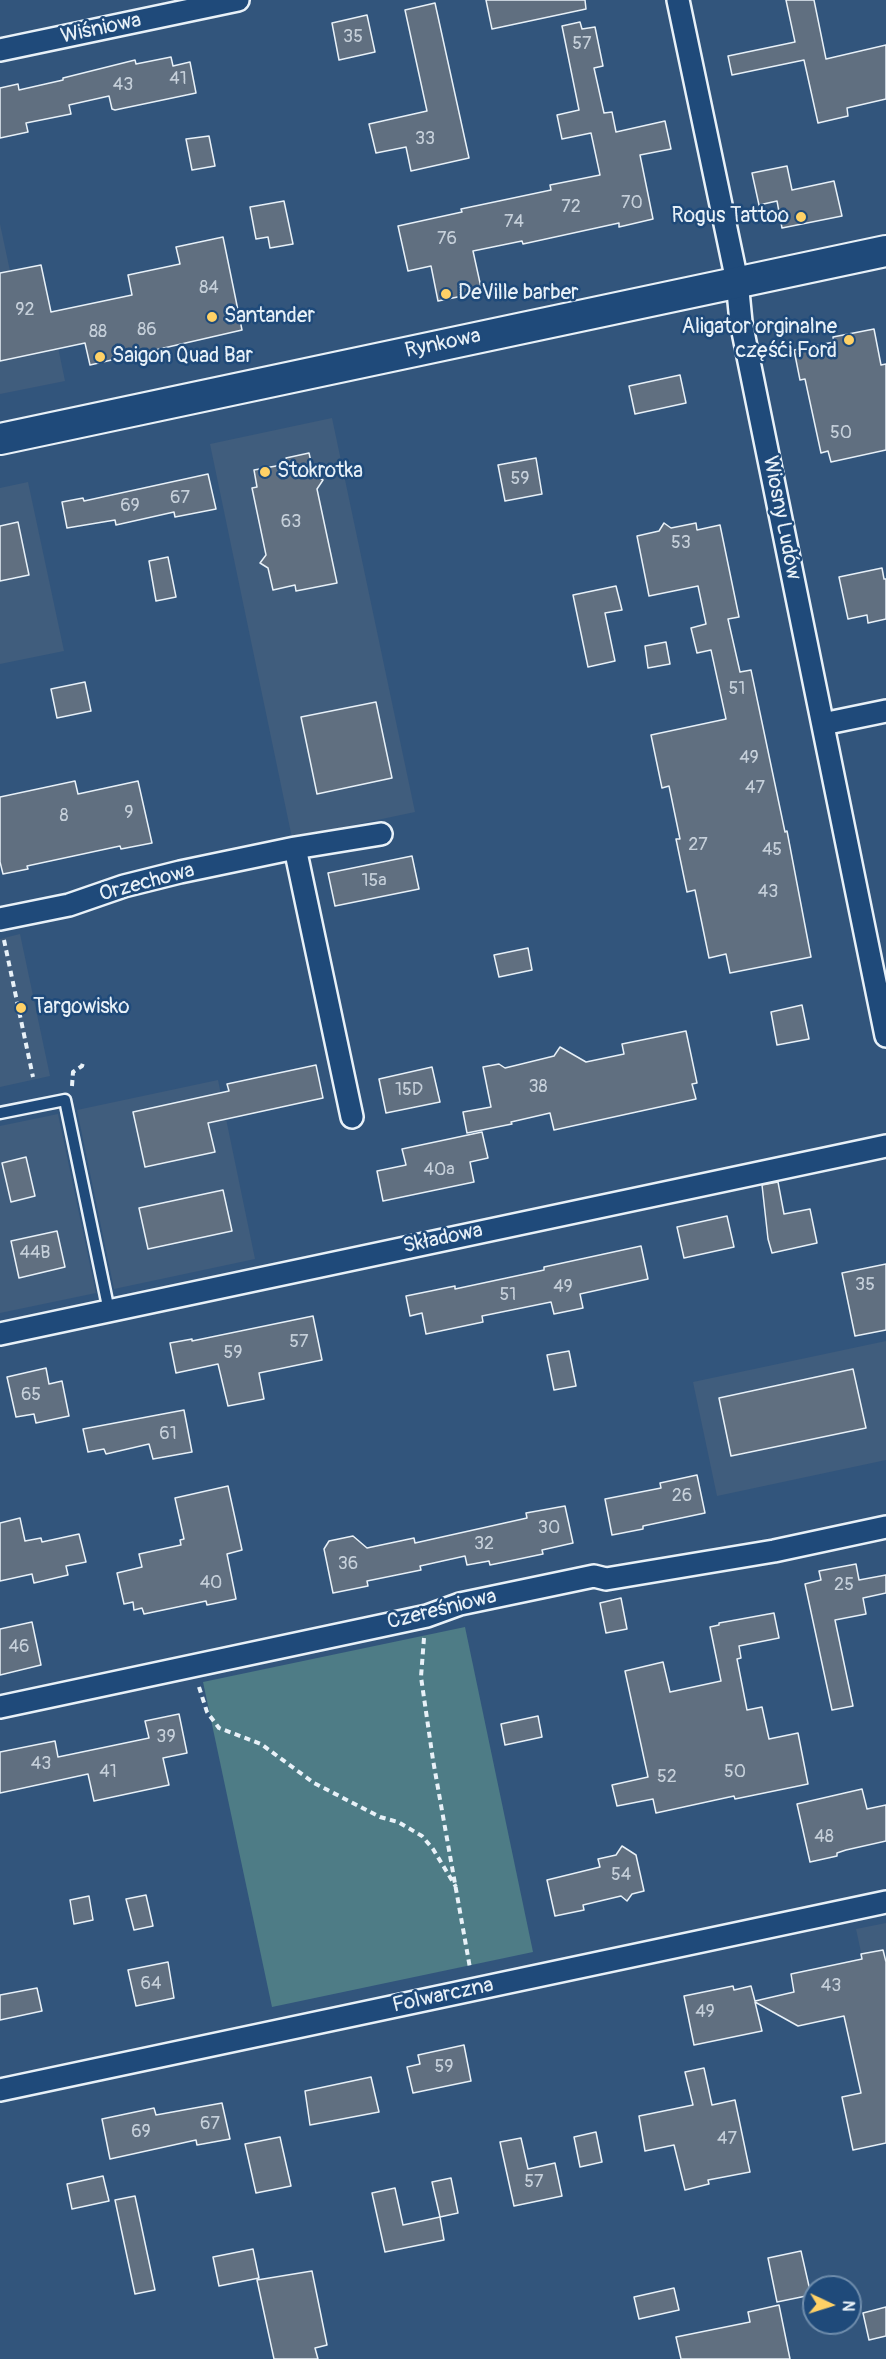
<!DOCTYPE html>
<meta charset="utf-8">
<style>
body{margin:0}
#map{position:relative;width:886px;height:2359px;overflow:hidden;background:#32557c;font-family:Pangolin,sans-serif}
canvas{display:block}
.north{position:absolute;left:802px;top:2275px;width:60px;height:60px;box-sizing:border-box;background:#1f4a7a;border:2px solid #6f8dac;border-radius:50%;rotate:94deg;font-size:16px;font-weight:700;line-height:24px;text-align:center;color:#e8f1f8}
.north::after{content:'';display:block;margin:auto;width:21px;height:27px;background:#ffd166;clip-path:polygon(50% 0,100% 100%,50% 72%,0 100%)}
</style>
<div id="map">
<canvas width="886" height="2359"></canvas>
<div class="north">N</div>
</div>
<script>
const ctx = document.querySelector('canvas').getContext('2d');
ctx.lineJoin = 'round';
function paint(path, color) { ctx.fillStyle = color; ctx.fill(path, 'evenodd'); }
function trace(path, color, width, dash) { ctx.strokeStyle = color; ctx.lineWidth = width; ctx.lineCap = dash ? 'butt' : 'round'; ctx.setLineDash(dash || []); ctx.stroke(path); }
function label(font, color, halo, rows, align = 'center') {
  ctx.font = font + ' Pangolin,sans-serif'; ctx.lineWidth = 5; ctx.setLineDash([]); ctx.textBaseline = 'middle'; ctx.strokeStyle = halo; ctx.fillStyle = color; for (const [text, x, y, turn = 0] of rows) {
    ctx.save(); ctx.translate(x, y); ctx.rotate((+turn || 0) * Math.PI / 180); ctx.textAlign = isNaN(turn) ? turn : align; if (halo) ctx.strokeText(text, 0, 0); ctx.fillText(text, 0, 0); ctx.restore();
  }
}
const built = new Path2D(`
 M0 224 10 271 41 265 65 381 0 394Z
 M332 418 415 812 292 838 210 444Z
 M28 482 64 651 0 664V488Z
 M20 934 50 1076 0 1087V939Z
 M218 1080 255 1259 114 1289 77 1110Z
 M58 1114 96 1293 0 1313V1126Z
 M886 1341V1460L717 1496 693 1382Z
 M886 1923V2068L856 1929Z`);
const green = new Path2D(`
 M465 1627 533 1952 272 2007 203 1682Z`);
const building = new Path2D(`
 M486 0H585L586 9 492 29Z
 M786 0H814L826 59 886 45V99L847 108 848 116 818 123 804 60 732 75 728 56 795 42Z
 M435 3 469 158 411 171 406 147 376 153 369 124 427 111 405 10Z
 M367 15 375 52 339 60 332 23Z
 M580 22 582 29 595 27 603 66 594 68 604 113 612 112 616 132 665 121 671 149 640 155 653 219 619 227V223L523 244 522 241 473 251 482 292 438 301 431 266 408 271 398 226 462 212 461 209 551 190 550 185 600 175 591 133 562 139 557 115 579 110 562 26Z
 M171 57 173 66 190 62 196 93 115 110 112 109 109 96 69 105 71 114 26 123 28 132 0 138V88L18 84 19 90 63 80V78L135 60 136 64Z
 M209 136 215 166 192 170 186 139Z
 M787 166 792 190 834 181 842 216 782 228 777 201 759 205 752 173Z
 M284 201 293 244 270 248 268 237 256 239 250 207Z
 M223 237 242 330 90 365 85 343 0 361V273L41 265 51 312 132 295 128 275 180 264 176 247Z
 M874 329 881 365 886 364V450L831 462 828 451 821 453 805 379 800 380 794 350 834 342 833 337Z
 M680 375 686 403 635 414 629 386Z
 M309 453 314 475 323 480 317 489 337 583 296 591 295 585 273 590 268 568 260 563 266 555 252 488 257 487 254 470 287 464 286 458Z
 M536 458 542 494 505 501 498 465Z
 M208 474 216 509 175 517 174 512 116 525 115 520 67 528 62 502 83 498 84 501Z
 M18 522 29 575 0 581V526Z
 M664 523 671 528 696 523 697 530 720 525 739 617 728 619 740 672 751 670 785 832 787 831 811 957 730 973 726 954 709 958 695 890 687 892 676 839H680L669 786 662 788 651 735 726 719 711 650 697 653 691 628 706 624 698 586 649 596 637 536 659 531Z
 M168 557 176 597 156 601 149 561Z
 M882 568 884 579H886V619L868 623 867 615 848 619 839 577Z
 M616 586 622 610 605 613 615 661 588 667 573 595Z
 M666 642 670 664 648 668 645 646Z
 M85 682 91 711 57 718 51 689Z
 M376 702 392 778 317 794 301 717Z
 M75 781 78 794 138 781 152 843 121 849 120 846 27 866 28 869 3 874 0 862V797Z
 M412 856 419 889 335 906 328 873Z
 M528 948 532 970 499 977 494 955Z
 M802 1005 809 1039 777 1045 771 1012Z
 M686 1031 697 1083 692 1084 696 1099 554 1130 550 1113 511 1122 512 1124 467 1133 463 1112 491 1107 483 1067 499 1064 505 1068 554 1056 560 1047 586 1062 624 1054 622 1044Z
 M316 1065 323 1098 208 1123 215 1152 145 1167 133 1112 229 1091 227 1084Z
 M432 1067 440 1102 386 1113 379 1079Z
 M482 1132 488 1158 470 1162 474 1182 383 1201 377 1171 406 1165 402 1149Z
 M26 1157 35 1196 11 1202 2 1163Z
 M778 1182 784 1214 810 1209 817 1243 772 1253 768 1239 762 1185Z
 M223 1190 232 1231 148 1249 139 1208Z
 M727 1216 734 1247 684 1258 677 1227Z
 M57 1231 65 1267 19 1278 11 1241Z
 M641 1246 648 1279 580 1294 583 1308 554 1314 551 1302 482 1316 483 1322 426 1334 422 1313 410 1316 406 1296 455 1286V1289L544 1270V1267Z
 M886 1264V1330L855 1336 842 1273Z
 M313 1316 322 1360 259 1373 264 1399 228 1406 218 1364 176 1373 170 1343 192 1339V1341Z
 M569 1351 576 1386 554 1390 547 1355Z
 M46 1368 49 1384 62 1381 69 1416 36 1423 34 1414 16 1417 7 1377Z
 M853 1369 866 1428 731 1456 719 1398Z
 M184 1410 192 1452 153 1459 149 1444 106 1454 104 1449 88 1452 83 1429Z
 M697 1475 705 1513 643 1526V1529L612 1535 605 1499 661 1488 660 1483Z
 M228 1486 242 1550 227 1554 236 1599 207 1605 206 1601 144 1614 142 1608 134 1610 133 1602 124 1604 117 1573 142 1567 139 1554 181 1545 180 1540 184 1539 175 1498Z
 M565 1506 573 1543 542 1550 543 1554 490 1565 489 1561 467 1565 465 1556 420 1566 421 1570 367 1581 368 1586 333 1593 324 1549 329 1541 353 1536 367 1548 414 1538 415 1543 527 1518 526 1513Z
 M20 1518 25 1541 41 1538 42 1542 79 1534 86 1562 66 1566 68 1575 34 1583 32 1574 0 1581V1523Z
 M856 1564 859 1580 886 1575V1593L863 1598 866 1614 835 1620 853 1706 832 1710 805 1584 821 1580 819 1571Z
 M621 1598 627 1629 606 1633 600 1603Z
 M774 1613 779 1638 739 1646 741 1658 737 1659 747 1710 762 1707 769 1739 798 1733 808 1784 735 1799 734 1796 656 1813 653 1799 617 1806 612 1785 648 1777 625 1671 663 1662 670 1692 721 1681 710 1627 719 1625V1623Z
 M32 1622 41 1665 0 1675V1629Z
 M179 1714 187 1753 163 1758 169 1785 94 1801 88 1774 0 1793V1752L55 1741 58 1757 149 1738 145 1721Z
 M538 1716 542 1737 505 1745 501 1724Z
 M862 1789 867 1809 886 1805V1841L846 1850 837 1853V1856L810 1862 797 1804Z
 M622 1846 636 1855 644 1891 632 1894 627 1901 621 1896 583 1905 584 1910 555 1916 547 1880 600 1867 598 1859 616 1855Z
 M146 1895 153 1926 134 1930 126 1899Z
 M89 1896 93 1920 74 1924 70 1900Z
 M883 1950 886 1962V2143L853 2150 842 2097 861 2093 844 2016 798 2026 755 2002 762 2031 694 2045 684 1996 733 1986 734 1990 751 1986 755 2001 794 1992 791 1974 862 1959 861 1954Z
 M168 1962 174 1998 136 2006 128 1970Z
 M37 1988 42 2011 0 2020V1995Z
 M464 2045 471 2081 413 2093 407 2067 420 2064 418 2055Z
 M704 2068 712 2105 735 2100 750 2172 708 2180 709 2184 685 2190 674 2145 645 2151 639 2116 693 2105 685 2072Z
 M371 2077 379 2112 310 2125 305 2091Z
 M222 2103 230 2139 197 2145 196 2140 110 2159 102 2119 154 2108 156 2115Z
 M596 2132 602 2162 580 2167 574 2137Z
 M280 2137 291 2186 256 2193 245 2144Z
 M521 2138 528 2169 555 2163 562 2196 514 2206 500 2142Z
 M103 2176 109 2201 72 2209 67 2184Z
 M451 2178 458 2213 440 2217 432 2182Z
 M395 2188 403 2225 440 2217 444 2240 385 2252 372 2193Z
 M135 2196 155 2290 135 2294 115 2200Z
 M253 2249 259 2278 219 2286 213 2257Z
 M801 2251 811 2295 777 2302 768 2258Z
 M312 2271 327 2345 315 2348 318 2359H274L257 2280Z
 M674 2288 679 2310 639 2319 634 2297Z
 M779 2305 790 2359H681L676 2337 750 2322 748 2312Z
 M886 2307V2336L869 2340 863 2313Z`);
const path = new Path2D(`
 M4 940 33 1077
 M72 1086 73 1072 82 1066 83 1063
 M424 1638 421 1677 433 1760 470 1968
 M199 1687 207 1712 219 1728 261 1744 314 1783 380 1817 398 1822 422 1836 433 1849 456 1887`);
const lane = new Path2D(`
 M0 1113 65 1100 109 1311`);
const street = new Path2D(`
 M678 0 737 281 741 322 886 1036
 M0 50 238 0
 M823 724 886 711
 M295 848 352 1117
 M0 919 69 905 124 886 180 872 295 848 381 834
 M0 1334 886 1146
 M0 1707 427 1616 460 1604 594 1576 606 1579 774 1551 886 1527
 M0 2090 886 1902`);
const secondary = new Path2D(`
 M0 439 886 251`);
const markers = [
 [801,217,6,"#ffd166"],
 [446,294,6,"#ffd166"],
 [212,317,6,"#ffd166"],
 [849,340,6,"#ffd166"],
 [100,357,6,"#ffd166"],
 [265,472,6,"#ffd166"],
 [21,1008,6,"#ffd166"]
];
const numberNames = [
 ["35",353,37],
 ["57",582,44],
 ["41",178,79],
 ["43",123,85],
 ["33",425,139],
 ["70",632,203],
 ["72",571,207],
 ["74",514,222],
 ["76",447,239],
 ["84",209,288],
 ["92",25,310],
 ["86",147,330],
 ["88",98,332],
 ["50",841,433],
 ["59",520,479],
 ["67",180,498],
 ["69",130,506],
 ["63",291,522],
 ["53",681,543],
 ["51",737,689],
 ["49",749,758],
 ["47",755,788],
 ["9",129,813],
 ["8",64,816],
 ["27",698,845],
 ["45",772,850],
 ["15a",374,881],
 ["43",768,892],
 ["38",538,1087],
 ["15D",409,1090],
 ["40a",439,1170],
 ["44B",35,1253],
 ["35",865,1285],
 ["49",563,1287],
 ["51",508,1295],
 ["57",299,1342],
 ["59",233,1353],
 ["65",31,1395],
 ["61",168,1434],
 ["26",682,1496],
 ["30",549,1528],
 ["32",484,1544],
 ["36",348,1564],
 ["40",211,1583],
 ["25",844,1585],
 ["46",19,1647],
 ["39",166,1737],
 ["43",41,1764],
 ["41",108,1772],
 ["50",735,1772],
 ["52",667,1777],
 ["48",824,1837],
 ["54",621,1875],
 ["64",151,1984],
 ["43",831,1986],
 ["49",705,2012],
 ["59",444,2067],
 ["67",210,2124],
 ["69",141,2132],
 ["47",727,2139],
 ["57",534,2182]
];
const streetNames = [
 ["Wiśniowa",101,29,-12],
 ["Rynkowa",443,344,-12],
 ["Wiosny Ludów",781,518,79],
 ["Orzechowa",147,883,-15],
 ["Składowa",443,1239,-12],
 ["Czereśniowa",442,1610,-14],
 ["Folwarczna",443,1996,-12]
];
const poiNames = [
 ["Rogus Tattoo",789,217,"right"],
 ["DeVille barber",458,294],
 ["Santander",224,317],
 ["Aligator orginalne",837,328,"right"],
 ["częśći Ford",837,352,"right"],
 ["Saigon Quad Bar",112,357],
 ["Stokrotka",277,472],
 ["Targowisko",33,1008]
];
paint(built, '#405d7d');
paint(green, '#4e7c86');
paint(building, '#606f80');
trace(building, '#e8f1f8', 1.5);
trace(lane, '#e8f1f8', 15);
trace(street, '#e8f1f8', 26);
trace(secondary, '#e8f1f8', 34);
trace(path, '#e8f1f8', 4, [6, 4.5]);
trace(lane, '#1f4a7a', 10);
trace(street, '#1f4a7a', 21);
trace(secondary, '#1f4a7a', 30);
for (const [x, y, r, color] of markers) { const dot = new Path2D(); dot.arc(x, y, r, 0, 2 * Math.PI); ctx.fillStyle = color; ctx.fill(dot); trace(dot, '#1f4a7a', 2); }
label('18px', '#c6d0da', null, numberNames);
label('21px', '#e8f1f8', '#1f4a7a', streetNames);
label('21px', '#e8f1f8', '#1f4a7a', poiNames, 'left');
</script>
